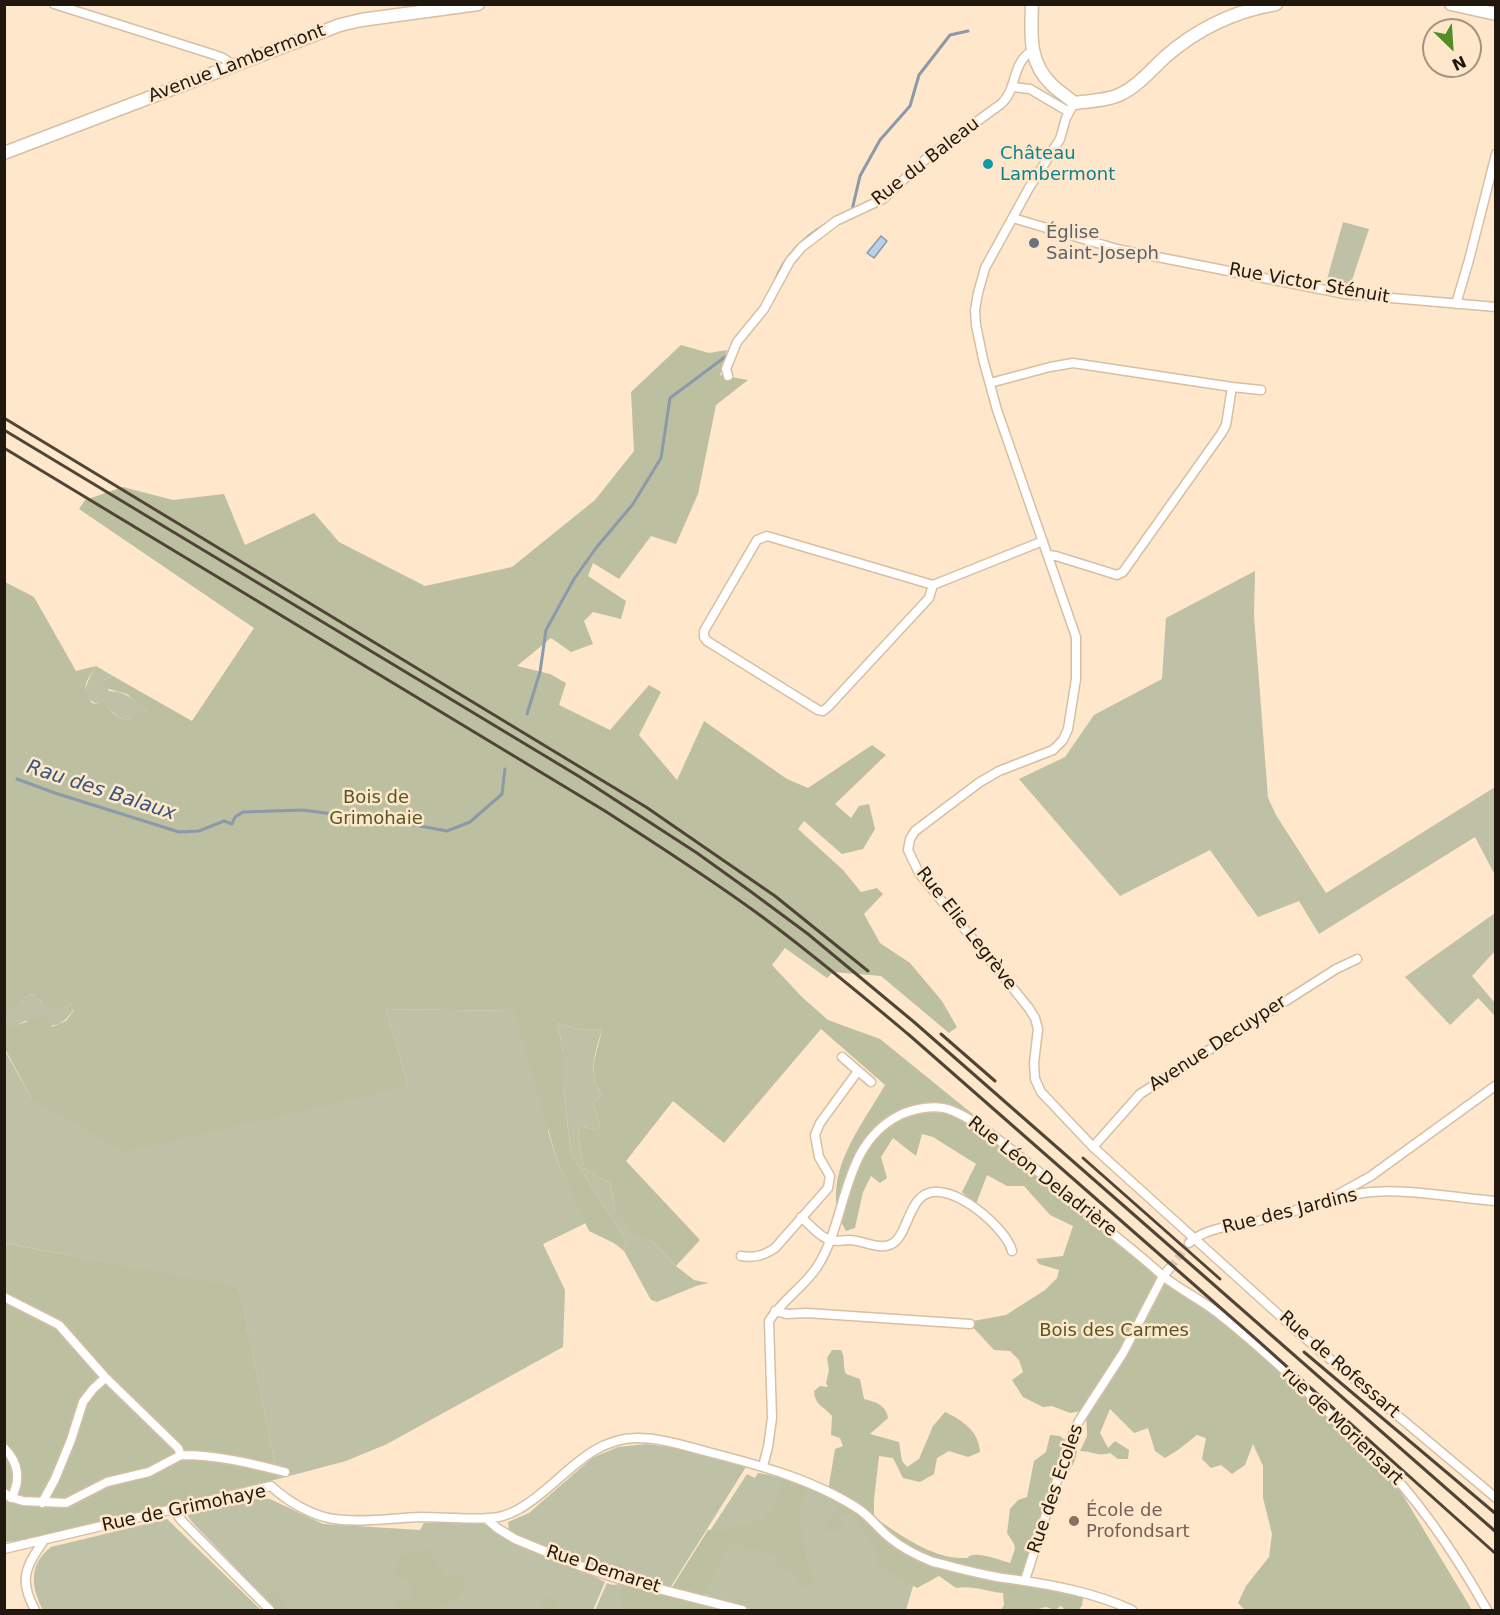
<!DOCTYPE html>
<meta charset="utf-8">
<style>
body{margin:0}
#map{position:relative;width:1500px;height:1615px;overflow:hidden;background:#fee7cb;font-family:"DejaVu Sans",sans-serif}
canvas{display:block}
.frame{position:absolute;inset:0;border:6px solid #20180e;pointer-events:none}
.north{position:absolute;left:1422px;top:18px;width:60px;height:60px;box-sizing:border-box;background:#fee7cb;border:2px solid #a5947f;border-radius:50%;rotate:155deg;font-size:16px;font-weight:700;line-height:24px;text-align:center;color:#20180e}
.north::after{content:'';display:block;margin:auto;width:21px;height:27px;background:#558c27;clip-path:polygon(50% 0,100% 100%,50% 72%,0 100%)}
</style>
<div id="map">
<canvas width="1500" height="1615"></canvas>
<div class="frame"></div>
<div class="north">N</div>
</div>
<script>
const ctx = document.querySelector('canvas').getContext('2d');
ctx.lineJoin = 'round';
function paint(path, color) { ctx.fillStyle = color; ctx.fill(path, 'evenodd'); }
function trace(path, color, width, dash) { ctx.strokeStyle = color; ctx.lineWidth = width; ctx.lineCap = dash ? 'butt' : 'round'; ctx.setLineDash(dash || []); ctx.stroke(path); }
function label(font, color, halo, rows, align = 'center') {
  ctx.font = font + ' "DejaVu Sans",sans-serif'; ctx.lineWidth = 5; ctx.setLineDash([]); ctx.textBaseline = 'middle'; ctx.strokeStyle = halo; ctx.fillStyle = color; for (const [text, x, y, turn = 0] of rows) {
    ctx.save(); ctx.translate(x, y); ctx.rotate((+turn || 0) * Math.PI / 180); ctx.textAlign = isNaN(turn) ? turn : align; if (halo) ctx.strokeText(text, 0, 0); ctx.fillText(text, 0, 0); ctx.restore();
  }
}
const green = new Path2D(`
 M1343 222 1369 229 1349 289 1326 283Z
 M1255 571 1254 616 1268 798 1276 815 1326 893 1495 787V875L1475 837 1319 934 1299 901 1258 917 1210 850 1120 896 1019 779 1065 757 1094 715 1162 679 1166 618Z
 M96 666 113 676 104 680 109 691C127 691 137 702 150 714L131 720 119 718C100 695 69 711 96 666Z
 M1495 913V951L1472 976 1495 1003V1016L1478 998 1450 1025 1405 977Z
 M30 994 36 995 41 1002 71 1003 74 1009C59 1032 48 1026 25 1021L15 1026H5L4 1016Z
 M386 1009 514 1011 553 1116 548 1131 558 1163 586 1223 543 1244 565 1290 563 1347 387 1444 346 1461 278 1479 239 1288 5 1243 4 1049 32 1099 408 1086Z
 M558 1023 581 1030 602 1029C595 1055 587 1070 602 1095L593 1103 600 1126 596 1130 583 1127 578 1130 583 1168 611 1184 615 1209 650 1239 676 1266 694 1280 709 1283 696 1286 657 1302 651 1300 624 1251 626 1240 571 1154 563 1086V1053Z
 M646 1444 677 1448 746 1467 670 1588 591 1567 535 1543 509 1530 508 1522 529 1513 592 1458 618 1447Z
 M758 1473C782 1475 844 1501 861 1517 879 1534 898 1563 914 1583L906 1610H753L706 1595 672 1589 747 1474 755 1478Z
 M259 1498 270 1499 323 1524 420 1530 424 1523H482L511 1541 582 1570 605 1582 593 1610H276L193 1523 187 1515Z
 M167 1519 261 1610H43C31 1587 28 1565 51 1547Z
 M607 1583 612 1585 620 1584 727 1610H595Z`);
const forest = new Path2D(`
 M681 345 709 353 727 350 720 375 748 380 716 405 698 494 676 544 651 536 619 579 593 563 588 576 626 601 621 619 593 612 584 621 593 644 571 652 551 638 517 666 550 674 566 683 559 705 610 730 649 685 661 692 639 735 677 780 704 721 787 779 808 788 872 745 886 755 835 804 851 818 859 806 869 804 875 829 863 849 842 854 804 821 798 829 843 870 861 892 877 888 883 894 864 914 880 943 910 963 942 1001 957 1027 949 1033 881 976 833 972 827 978 785 948 772 965 803 998 828 1020 880 1039 1006 1141 1226 1323 1389 1472 1472 1610H1245L1238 1603 1246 1586 1269 1557 1272 1534 1263 1498V1466L1253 1444 1245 1465 1232 1474 1221 1465 1211 1468 1202 1459 1206 1438 1197 1435 1178 1450 1165 1458 1155 1451 1148 1428 1134 1433 1110 1409 1100 1433 1108 1448 1115 1441 1129 1450 1128 1459H1118L1110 1453C1095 1457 1094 1451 1080 1451L1087 1436 1086 1410 1070 1413 1052 1406 1043 1407 1023 1397 1012 1380 1023 1372 1019 1360 1010 1351 994 1350 970 1324 973 1321 1006 1315 1045 1290 1057 1278 1059 1270 1039 1264 1036 1259 1063 1256 1073 1226 1050 1215 1024 1186H1007L987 1175 976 1204 962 1192 976 1164 933 1137 922 1134 916 1156 893 1138 881 1157 887 1178 880 1183 871 1176 863 1192 855 1228 846 1231C843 1225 839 1219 838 1214 827 1166 863 1124 885 1085L821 1029 724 1143 673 1101 626 1161 700 1240 676 1266 650 1239 635 1236 615 1209 611 1184 583 1168 578 1130 583 1127 596 1130 600 1126 593 1103 602 1095C586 1068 597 1056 602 1029L581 1030 558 1023 563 1053V1086L571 1154 626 1240 624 1251 614 1243 589 1231 558 1163 514 1011 386 1009 408 1086 124 1152 32 1099 5 1049V1026C19 1027 33 1018 47 1014L52 1027 66 1021 74 1010 71 1003C57 1010 44 1009 36 995L30 994 5 1016V582L34 597 76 671 96 666C87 681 80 686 92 703L104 705 119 718 131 720 138 711 149 713 127 694 105 688 104 680 113 676 192 721 254 628 79 509 85 500 123 487 173 500 224 494 245 545 314 513 339 542 425 586 512 567 595 500 634 451 631 392Z
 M4 1243 239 1287 278 1479 27 1540 5 1542Z
 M832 1350H841C846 1359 842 1365 846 1374L860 1379 864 1399C876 1402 886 1405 888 1418L870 1434 899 1442 902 1461 907 1467 919 1459 933 1426 945 1412C962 1420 979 1431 980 1452L968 1457 949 1451 937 1458 934 1474 920 1482 903 1478 893 1458 879 1456 874 1500V1517C899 1534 932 1559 964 1558 973 1558 964 1557 973 1555 981 1553 1001 1560 1010 1563L1015 1549 1014 1544 1007 1533 1010 1509 1018 1500 1027 1497 1034 1461 1046 1452 1050 1435 1060 1436 1069 1443 1077 1439C1079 1456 1073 1470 1060 1480L1025 1580 1084 1593 1082 1605 1079 1610H1065L1061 1606 1055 1610 1046 1607 1034 1610H1001L1004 1605 1003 1593C987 1592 973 1585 956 1588L939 1576 917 1588 876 1563V1549L852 1515H840L842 1526 839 1532 829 1533 825 1527 831 1516 838 1512 828 1491 835 1449 843 1446 840 1438 831 1435 832 1416C824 1406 815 1406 814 1391L820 1386 828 1387 826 1383 829 1370 827 1358Z
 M786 1475 809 1485 799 1513 808 1568 814 1578 811 1585 805 1587 798 1581 797 1574 788 1572 777 1566 776 1555 767 1556 760 1550H750L733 1540 701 1600 742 1610H625L622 1608 621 1589 631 1582 669 1592 708 1530H724L740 1523 746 1525 753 1521 762 1522 766 1514 772 1510Z
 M424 1548H429L445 1579 463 1574 465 1589C442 1615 428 1611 396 1610L394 1607 398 1599 406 1600 414 1593 407 1581 402 1579 395 1574C392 1563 402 1554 412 1551L416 1553Z
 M273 1591 291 1610H274L264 1602V1598Z
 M552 1597 558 1602 556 1610H539L545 1599Z`);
const water = new Path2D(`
 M881 236 887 241 874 258 867 253Z`);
const stream = new Path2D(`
 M852 210 860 176 880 140 910 106 919 75 950 35 968 31
 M775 281C785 255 804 237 828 223
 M527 714 540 672 546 630 574 579 596 548 633 504 661 458 670 398 729 354
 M17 779 55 793 179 832 199 831 224 821 232 824 235 817 243 812 303 810 340 815 378 816 409 824 447 831 470 822 502 794 505 769`);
const streetTunnel = new Path2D(`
 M1170 1268 1189 1243`);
const street = new Path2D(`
 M54 4 215 55 223 58 233 65
 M1013 87 1030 89 1069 112
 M1074 103 1066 118 1060 139 1029 188 985 268 978 293 975 310 976 325 983 359 997 410 1076 637V679L1068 729 1063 740 1053 750 999 771 980 782 915 831 910 839 908 850 919 873 1028 1007 1035 1018 1038 1029 1034 1063 1035 1079 1041 1092 1093 1147 1299 1333 1496 1498
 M1013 218 1117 249 1345 294 1496 307
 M1456 304 1469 260 1496 154
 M728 376 726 369 737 342 764 309 790 261 802 247 836 221 883 199 928 157 1001 104C1018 89 1011 63 1032 51
 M990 383 1050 367 1073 363 1232 387 1226 425 1221 434 1123 572 1117 575 1056 556 1048 555
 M1232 387 1261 390
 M933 585 929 598 828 707 823 711 818 710 707 641 704 637V631L757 540 767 536 933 585 1043 541
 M842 1057 871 1082
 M1093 1147 1140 1094 1336 969 1357 959
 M1335 1196 1371 1176 1495 1086
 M801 1217C809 1224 821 1238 830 1240 836 1242 843 1240 849 1240 864 1240 884 1254 897 1240 908 1227 910 1202 926 1194 951 1181 1006 1227 1012 1251
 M1189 1243C1205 1227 1236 1226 1258 1221 1293 1213 1327 1198 1363 1193 1401 1187 1456 1198 1496 1201
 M741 1256C754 1258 763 1256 775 1248L828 1188 830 1176 819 1157 815 1135 820 1123 858 1071
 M4 1297 59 1325 104 1376 178 1448 181 1455C217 1455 250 1463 285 1472
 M775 1311 787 1314 807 1313 970 1324
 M4 1448C19 1462 21 1481 11 1498
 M763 1466 768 1447 772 1418 769 1321C782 1300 804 1287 817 1267 849 1218 840 1145 900 1115 915 1108 937 1104 953 1111 975 1120 994 1137 1013 1151 1055 1184 1094 1219 1135 1252 1145 1260 1154 1268 1163 1276 1180 1290 1202 1300 1219 1314 1274 1357 1323 1408 1374 1455 1418 1498 1457 1557 1487 1610
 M4 1493 10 1497 23 1501 66 1503 107 1482 149 1472 181 1455
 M42 1503 55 1479 71 1440 83 1402 93 1389 105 1378
 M173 1509 182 1521 270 1610
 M487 1519 497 1528 515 1539 583 1567 616 1578 742 1610
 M4 1549 271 1486C287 1501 312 1516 334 1519 362 1523 393 1518 421 1517 443 1517 466 1520 489 1518 499 1518 510 1514 519 1509 559 1487 586 1438 637 1438 661 1438 685 1446 708 1452 759 1465 815 1480 860 1510 871 1518 879 1529 890 1538 902 1548 918 1556 933 1562 958 1568 985 1576 1011 1579 1052 1585 1093 1592 1132 1610
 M1025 1580 1069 1443 1079 1421 1123 1353 1163 1276 1170 1268
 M35 1610C18 1579 26 1567 44 1540`);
const secondary = new Path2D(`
 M1032 4C1031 35 1028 62 1052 85 1059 92 1067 96 1074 103 1089 101 1105 101 1119 95 1137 87 1151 70 1165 57 1197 29 1234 11 1276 4
 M1451 4 1496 14
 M4 153 340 25 361 20 478 4`);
const rail = new Path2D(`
 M4 418 646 807 775 896 868 971
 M4 430 580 777 697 853 750 891 808 934 914 1022 1496 1532
 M4 448 605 811C656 844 708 877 757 913 809 951 859 993 908 1034L1256 1339 1496 1554
 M941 1034 995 1081
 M1083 1158 1220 1279
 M1304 1352 1496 1514`);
const markers = [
 [988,164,6,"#0f9aa8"],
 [1034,243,6,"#6b7280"],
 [1074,1521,6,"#8d6e63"]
];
const streetNames = [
 ["Avenue Lambermont",237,64,-21],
 ["Rue du Baleau",926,162,-38],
 ["Rue Victor Sténuit",1309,284,10],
 ["Rue Elie Legrève",966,929,52],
 ["Avenue Decuyper",1218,1044,-33],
 ["Rue Léon Deladrière",1042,1177,38],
 ["Rue des Jardins",1290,1212,-14],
 ["Rue de Rofessart",1339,1365,41],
 ["rue de Moriensart",1342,1427,44],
 ["Rue des Ecoles",1056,1489,-71],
 ["Rue de Grimohaye",184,1509,-12],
 ["Rue Demaret",603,1570,18]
];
const cultureNames = [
 ["Château",1000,154],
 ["Lambermont",1000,175]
];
const worshipNames = [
 ["Église",1046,233],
 ["Saint-Joseph",1046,254]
];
const parkNames = [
 ["Bois de",376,798],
 ["Grimohaie",376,819],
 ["Bois des Carmes",1114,1331]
];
const educationNames = [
 ["École de",1086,1511],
 ["Profondsart",1086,1532]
];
const waterNames = [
 ["Rau des Balaux",101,791,18]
];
paint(green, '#bec1a6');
paint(forest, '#bcc0a1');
paint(water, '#bad0ea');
trace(water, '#8c99a8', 1.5);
trace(stream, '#8c99a8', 3);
trace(streetTunnel, '#ddc8af', 8, [8, 4]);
trace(street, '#d6bfa4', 11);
trace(secondary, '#d6bfa4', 15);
trace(street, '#fff', 8);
trace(secondary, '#fff', 12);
trace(rail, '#504436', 3);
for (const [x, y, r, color] of markers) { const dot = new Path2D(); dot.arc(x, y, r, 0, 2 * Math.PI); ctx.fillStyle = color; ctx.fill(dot); trace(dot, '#fee7cb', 2); }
label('18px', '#20180e', '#fee7cb', streetNames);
label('18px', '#0d838f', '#fee7cb', cultureNames, 'left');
label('18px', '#5b616d', '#fee7cb', worshipNames, 'left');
label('18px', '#545825', '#fee7cb', parkNames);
label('18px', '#785e54', '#fee7cb', educationNames, 'left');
label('italic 20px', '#37577d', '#fee7cb', waterNames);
</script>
